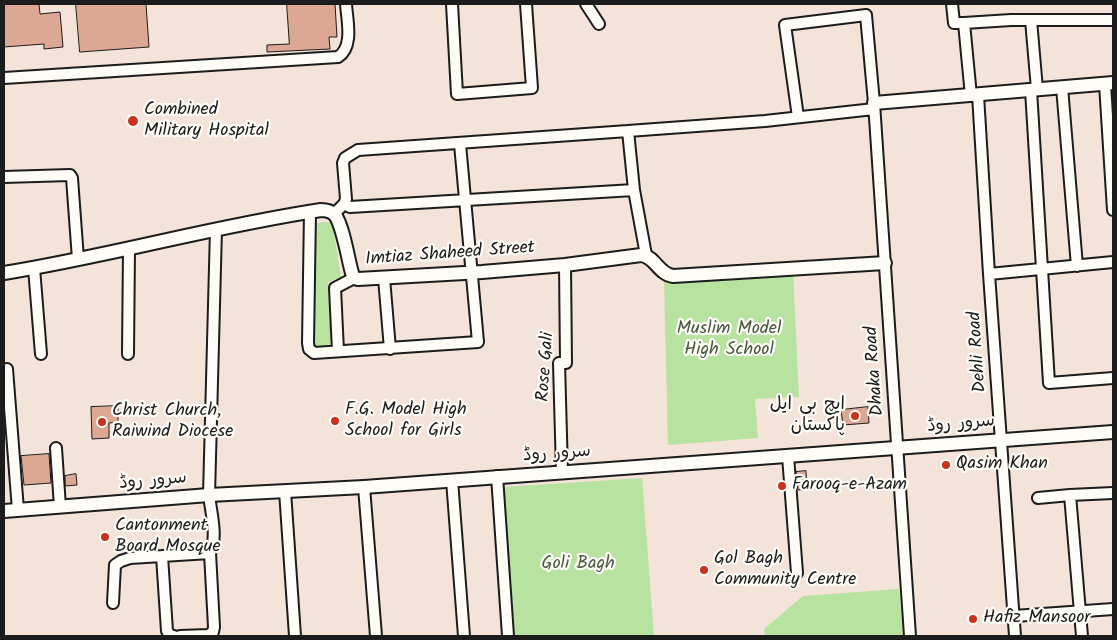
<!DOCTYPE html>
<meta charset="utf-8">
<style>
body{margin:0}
#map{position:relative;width:1117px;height:640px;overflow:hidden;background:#f3e3d9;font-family:Kalam,sans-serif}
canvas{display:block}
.frame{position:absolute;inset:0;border:5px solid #1c1c1c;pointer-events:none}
</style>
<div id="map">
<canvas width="1117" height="640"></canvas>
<div class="frame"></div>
</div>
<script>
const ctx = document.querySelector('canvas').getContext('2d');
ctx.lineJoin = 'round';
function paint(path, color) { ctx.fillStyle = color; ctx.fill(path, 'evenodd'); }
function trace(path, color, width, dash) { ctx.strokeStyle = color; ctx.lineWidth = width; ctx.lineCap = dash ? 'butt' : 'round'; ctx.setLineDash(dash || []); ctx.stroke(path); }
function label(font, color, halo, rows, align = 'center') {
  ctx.font = font + ' Kalam,"Playpen Sans Arabic",sans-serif'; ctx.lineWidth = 4.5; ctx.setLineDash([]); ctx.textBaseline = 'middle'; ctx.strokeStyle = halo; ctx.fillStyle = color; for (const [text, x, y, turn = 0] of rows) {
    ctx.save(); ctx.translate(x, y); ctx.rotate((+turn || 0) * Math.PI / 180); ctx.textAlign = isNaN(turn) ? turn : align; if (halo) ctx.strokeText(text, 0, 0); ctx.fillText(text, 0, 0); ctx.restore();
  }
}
const green = new Path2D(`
 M332 222 341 277 328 282 331 347H313L316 223Z
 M793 272 799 397 755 399 758 438 668 445 664 279Z
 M642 478 654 636H511L503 487Z
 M899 589 903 636H765L764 629 803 596Z`);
const building = new Path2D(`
 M4 4H39L40 14 60 12 63 47 44 49V44L4 47Z
 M76 4H146L149 47 80 52Z
 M287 4H335L337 37H329L330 49 267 52V45L289 44Z
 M118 406V422L109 423V438L92 439 91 407Z
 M868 407 869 423 843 425 841 410Z
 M49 454 51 483 24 485 21 456Z
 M806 471 807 489 798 490 796 472Z
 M76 474 77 485 65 486V476Z`);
const minor = new Path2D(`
 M452 4 457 94 532 88 526 4
 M586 4 599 24
 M952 4 954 23H964
 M1031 20 1037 89
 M4 78 338 57C354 47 347 20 346 4
 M1105 84 1113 210
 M1062 87 1077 266
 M1031 90 1049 383 1113 378
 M978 95 989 274 1015 636
 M971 96 964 23 1011 20H1113
 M798 117 785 25 866 15 874 103 910 636
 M4 177 70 175 72 178 78 259
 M344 204 350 207 634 190
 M310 211 308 343 309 349 314 353 478 342 460 144
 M334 214 344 204 346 199 343 163 345 158 358 150 628 131
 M646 255 634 190 628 131 765 121 874 109
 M34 268 41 354
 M989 274 1113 262
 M384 278 390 349
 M338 351 335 288 354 278
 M128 354 129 249
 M7 369 18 510
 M56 448 60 507
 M788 456 797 573
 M562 472 559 363H566L565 265
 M497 476 508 636
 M452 480 464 636
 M364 487 376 636
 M285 491 295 636
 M1038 498 1070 495
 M162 556 167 631 170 635 174 636
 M113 603 115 565 121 561 130 558 210 553C218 537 211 513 209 495L216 229
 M1014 616 1113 609
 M180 636 208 635 213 632 214 627 210 553
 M1082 636 1070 495 1113 493`);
const tertiary = new Path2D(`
 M874 103 1113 83
 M4 273C110 256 214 226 321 210 326 210 331 211 335 215 343 226 348 259 352 273L354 278 358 279 482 272 565 265 641 255C655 256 658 274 673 276L885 263
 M4 511 209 495 364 487 1113 432`);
const markers = [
 [133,121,6,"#c8321e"],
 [855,416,5,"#c8321e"],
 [335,421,5,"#c8321e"],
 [102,422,5,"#c8321e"],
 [946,465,5,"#c8321e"],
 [782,486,5,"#c8321e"],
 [105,537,5,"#c8321e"],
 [704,570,5,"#c8321e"],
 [973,619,5,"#c8321e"]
];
const poiNames = [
 ["Combined",144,111],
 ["Military Hospital",144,132],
 ["ایچ بی ایل",845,406,"right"],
 ["پاکستان",845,427,"right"],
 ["F.G. Model High",345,411],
 ["School for Girls",345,432],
 ["Christ Church,",112,412],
 ["Raiwind Diocese",112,433],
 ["Qasim Khan",956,465],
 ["Farooq-e-Azam",792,486],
 ["Cantonment",115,527],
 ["Board Mosque",115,548],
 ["Gol Bagh",714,560],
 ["Community Centre",714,581],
 ["Hafiz Mansoor",983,619]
];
const streetNames = [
 ["Imtiaz Shaheed Street",450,255,-4],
 ["Dehli Road",979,352,-94],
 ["Rose Gali",547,367,-86],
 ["Dhaka Road",876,371,-94],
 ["سرور روڈ",961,425,-5],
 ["سرور روڈ",557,455,-4],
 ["سرور روڈ",153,482,-5]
];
const parkNames = [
 ["Muslim Model",729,330],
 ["High School",729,351],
 ["Goli Bagh",578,565]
];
paint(green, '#b8e29f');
paint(building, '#dda893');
trace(building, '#1c1c1c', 1);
trace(minor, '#1c1c1c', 14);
trace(tertiary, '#1c1c1c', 16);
trace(minor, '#fdfcf7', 10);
trace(tertiary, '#fdfcf7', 12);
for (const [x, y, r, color] of markers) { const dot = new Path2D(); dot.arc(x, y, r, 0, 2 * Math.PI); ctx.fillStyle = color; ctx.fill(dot); trace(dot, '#fdfcf7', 2); }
label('18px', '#1c1c1c', '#fdfcf7', poiNames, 'left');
label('18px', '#1c1c1c', '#fdfcf7', streetNames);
label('18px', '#4b5743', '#fdfcf7', parkNames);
</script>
